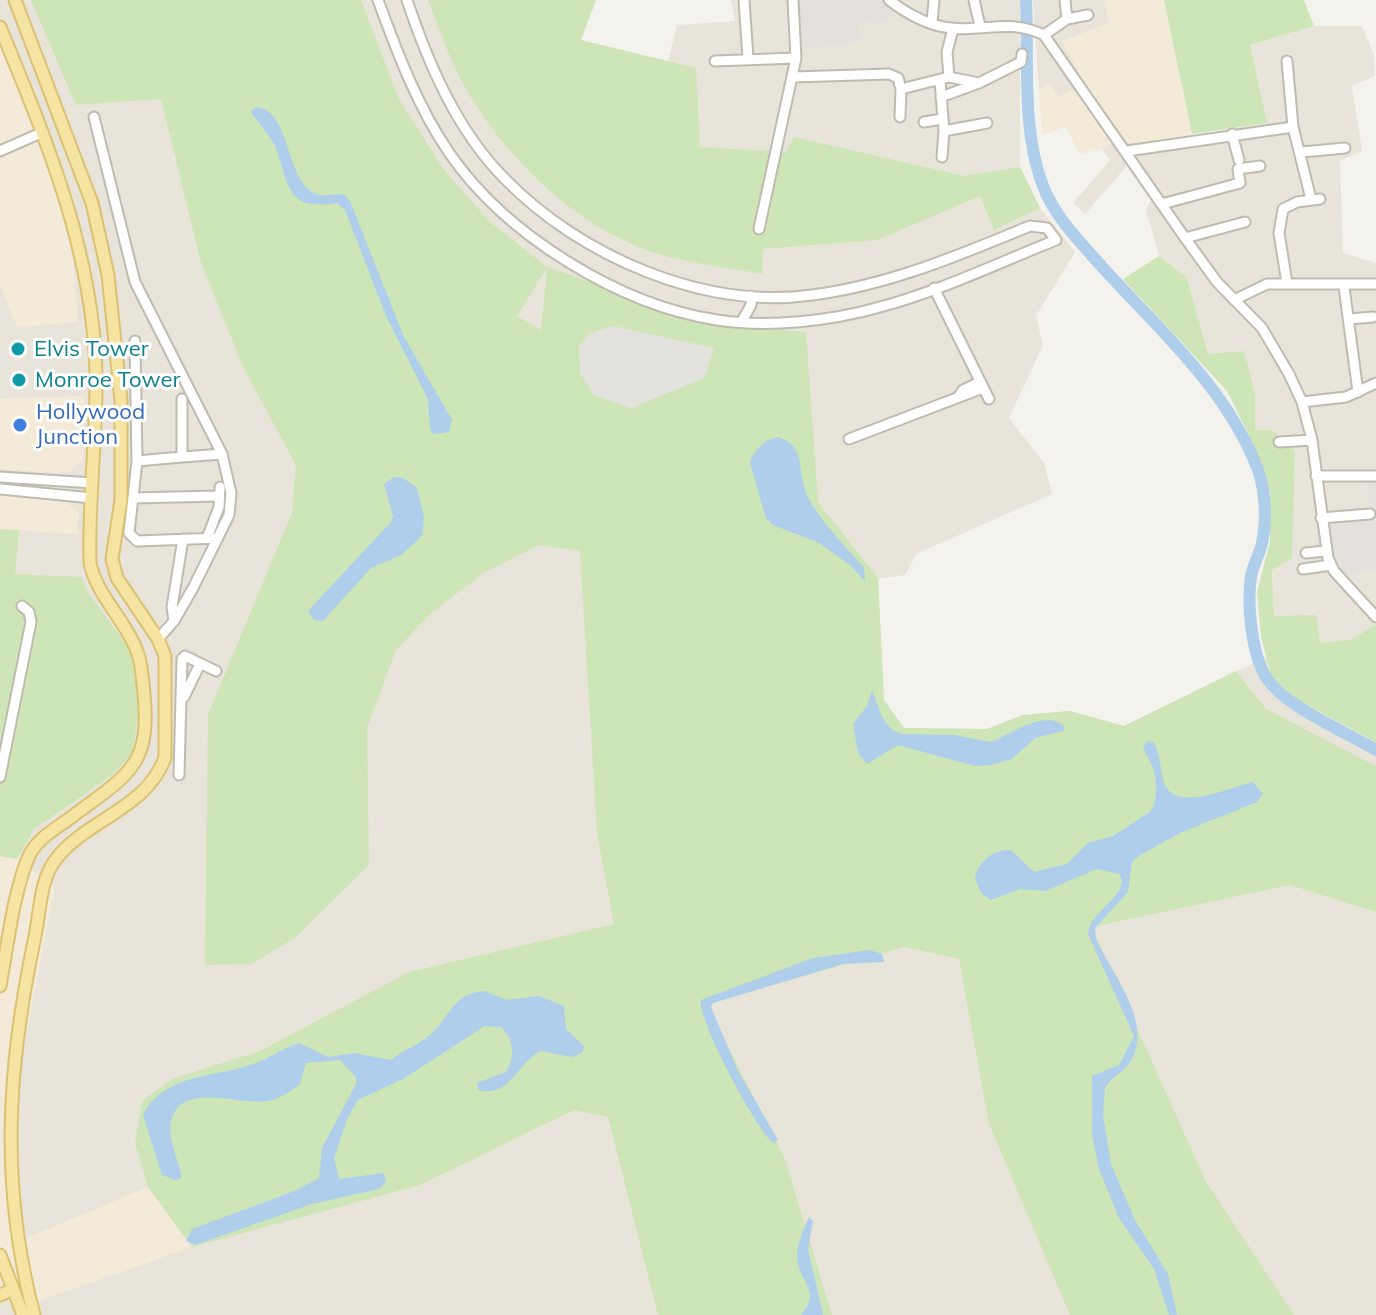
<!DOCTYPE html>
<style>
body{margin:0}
canvas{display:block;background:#f4f2ec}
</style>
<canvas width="1376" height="1315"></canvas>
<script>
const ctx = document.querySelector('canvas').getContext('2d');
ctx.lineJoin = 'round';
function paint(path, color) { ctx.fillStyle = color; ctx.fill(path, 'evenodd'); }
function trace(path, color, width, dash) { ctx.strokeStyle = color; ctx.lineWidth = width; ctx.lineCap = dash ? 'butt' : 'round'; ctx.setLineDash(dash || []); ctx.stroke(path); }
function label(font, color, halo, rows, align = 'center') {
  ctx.font = font + ' Mulish,sans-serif'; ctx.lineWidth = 6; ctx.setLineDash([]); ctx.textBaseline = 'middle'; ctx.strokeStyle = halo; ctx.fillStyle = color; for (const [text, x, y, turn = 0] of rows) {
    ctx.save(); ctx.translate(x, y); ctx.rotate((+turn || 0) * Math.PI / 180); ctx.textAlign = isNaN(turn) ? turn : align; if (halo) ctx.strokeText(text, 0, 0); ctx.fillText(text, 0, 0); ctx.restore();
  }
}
const residential = new Path2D(`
 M0 0H596L581 40 668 62 677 25 735 21 731 0H1020V167L1040 208 1075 252 1036 316 1043 345 1009 418 1044 463 1052 494 916 554 905 575 878 579 884 700 904 728 987 729 1023 715 1070 711 1124 726 1266 657 1271 676 1290 696 1376 742V1315H0Z
 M1033 0H1105L1110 23 1085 84 1058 97 1050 83 1039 90Z
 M1314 26H1362L1374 55 1375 76 1352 86 1362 151 1340 161 1343 253 1376 263V476L1370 516 1372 569H1376V624L1352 639 1319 643 1274 616 1272 570 1292 558 1255 430V394L1208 354 1187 278 1159 256 1146 210 1153 195 1131 161 1085 214 1073 203 1110 160 1102 149 1122 136 1132 146 1266 123 1250 45Z`);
const commercial = new Path2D(`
 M1105 0H1164L1192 134 1132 146 1122 136 1102 149 1079 154 1066 127 1042 135 1039 90 1050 82 1058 97 1085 84 1062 41 1109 23Z
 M0 43 35 125 72 244 78 322 17 327 0 285Z
 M84 396 83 461 71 471 58 473 0 469V399Z
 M0 493 62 499 79 512 77 534 0 529Z
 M0 856 17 859 55 887 19 1073 13 1177 24 1239 148 1187 192 1247 39 1301 0 1303Z`);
const industrial = new Path2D(`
 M795 0H888L899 10 880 23 858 22 860 43 798 49Z
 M1366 475 1376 476V569L1346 575 1330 553 1326 518 1370 516Z`);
const green = new Path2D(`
 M31 0H361L399 99 442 167 489 221 547 267 713 324 806 332 818 502 878 578 884 700 904 728 987 729 1023 715 1070 711 1124 726 1236 671 1266 709 1376 766V912L1290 885 1092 927 1205 1180 1294 1315H1070L989 1124 959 959 905 947 707 1004 785 1159 832 1315H658L608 1117 574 1110 420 1185 192 1247 148 1187 135 1144 142 1101 172 1079 260 1051 409 972 614 924 597 833 580 551 539 545 484 573 431 613 396 650 367 728 369 865 296 937 252 964 205 965 208 714 292 513 296 465 244 369 201 263 161 99 76 105ZM546 269H547L541 330 517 316Z
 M428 0H596L581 40 696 68 700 147 786 152 794 137 964 176 1020 167 1040 208 994 230 980 196 877 240 763 249 762 274C730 268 697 264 665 256 579 232 503 157 461 80 447 55 439 26 428 0Z
 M1164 0H1304L1314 26 1250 45 1267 123 1192 134Z
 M1159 256 1187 278 1208 354 1244 351 1255 394V430H1272L1295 451 1292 558 1272 570 1274 616 1316 615 1320 643 1352 639 1376 624V742L1290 696 1271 676 1261 636 1257 592 1270 542V492L1248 433 1227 391 1123 279Z
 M0 529 19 530 15 574 82 577 89 594 129 648 142 680 133 753 111 776 34 829 17 859 0 856Z`);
const parking = new Path2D(`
 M613 326 714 348 704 378 631 408 594 395 580 373 579 347 590 333Z`);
const water = new Path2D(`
 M257 107C291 112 285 178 314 193 324 199 334 192 345 195L350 201 404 337 452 420 449 432 433 434 430 428 428 399 386 316 345 210 337 203C288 211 289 188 277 151 272 137 260 125 252 114L251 110Z
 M779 437C805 447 798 468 805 490 813 514 847 548 864 568L865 581 850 565 819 543 773 525 766 518 750 463C754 450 766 438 779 437Z
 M394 477 403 478 417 488 424 517 422 536 401 555 371 568 323 621 314 620 308 611 391 522 393 516 384 484Z
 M872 690 882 717 891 729 901 734 953 735 991 742C1010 735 1045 708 1065 727L1063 731 1035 738 1012 759 991 765 975 766 898 745 867 764 858 753 853 724 867 706Z
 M1148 740 1154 743C1162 757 1159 771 1165 785 1177 813 1234 786 1253 782L1263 794 1257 802 1182 832 1140 855 1132 862 1128 892 1095 928 1096 939C1112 974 1154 1023 1131 1061 1124 1073 1111 1076 1105 1088L1103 1115 1111 1164 1135 1220 1168 1274 1177 1315H1169L1154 1269 1119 1218 1099 1169 1092 1135V1076L1119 1065 1134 1036 1088 934C1090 910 1121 903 1122 879L1119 874 1097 869 1045 891 1020 889 991 900 981 893 975 878C979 860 993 850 1011 850L1034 872 1067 864 1088 843 1113 836 1150 812 1155 802 1156 785 1154 770 1143 747Z
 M870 950 882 954 884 962 843 964 713 1003 711 1007 738 1071 778 1140 773 1143C757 1131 696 1017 701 1000L813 958Z
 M484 991 506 1000 539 996 564 1006 566 1029 584 1046 583 1052 572 1057 541 1051C517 1062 510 1099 478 1090L477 1083 506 1072C516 1056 514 1040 501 1027L485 1026 403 1079 358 1100 348 1117 334 1158 339 1179 384 1173 386 1182 379 1189 312 1204 195 1245 186 1241 192 1229 297 1190 319 1178 322 1148 356 1084V1077L340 1060 306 1063 300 1084C290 1092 280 1099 267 1101 238 1106 180 1080 171 1122 167 1140 179 1160 182 1178L176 1180 162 1175 143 1115C165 1073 214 1078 253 1064 269 1059 283 1048 299 1043L328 1057 354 1053 391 1060C403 1050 419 1045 430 1035 451 1016 452 994 484 991Z
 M809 1217 813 1221 808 1249 823 1315H801C823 1289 797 1282 797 1255 797 1244 805 1226 809 1217Z`);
const river = new Path2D(`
 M1026 0C1029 60 1021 129 1043 186 1055 218 1082 244 1104 269 1161 331 1228 390 1258 470 1266 493 1267 523 1261 547 1258 557 1253 566 1251 576 1247 603 1251 647 1263 672 1278 704 1344 731 1376 750`);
const minor = new Path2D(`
 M378 0C397 52 418 108 450 154 506 235 619 305 717 320 768 328 831 321 880 307 940 291 998 263 1056 240L1047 228 1030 226C959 255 890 285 812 295 704 310 580 256 505 179 457 131 428 63 407 0
 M744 0 748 58
 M889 0C906 13 929 26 951 28 985 32 1008 18 1044 35L1185 238 1217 282 1262 328 1289 374 1302 402 1312 440 1328 558 1334 571 1376 617
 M974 0 980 26
 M1065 0 1067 19
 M932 23 934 0
 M1044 35 1067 19 1088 15
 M715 61 796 58
 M1287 61 1293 127 1311 199
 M793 77 889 74 898 78 901 89 900 117
 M949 77 947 52 953 29
 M940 81 944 131 942 157
 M901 89 949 77 979 83 1021 62 1022 54
 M941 97 979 83
 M94 117 135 282 222 454 231 493 229 515 193 588 174 621 158 639
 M924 122 942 119
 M944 131 987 123
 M1232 134 1239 160
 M0 151 43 132
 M1127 151 1293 127
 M1302 152 1345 148
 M1162 204 1240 183 1238 169 1260 166
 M759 229 796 58 793 0
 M1185 238 1245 222
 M1287 283 1279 233 1283 209 1297 202 1320 199
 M1344 287 1358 392
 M934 288 989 399
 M1234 300 1267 284H1376
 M1349 319 1373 317
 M742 321 751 305V296
 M135 341 137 461 129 533 137 541 218 538
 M959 396 963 390 980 382
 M1302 402 1346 397 1376 383
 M849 439 983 388
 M1279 442 1312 440
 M182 457 222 454
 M137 461 182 457V399
 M1316 476H1376
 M0 477 93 483
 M0 489 92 498
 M133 498 219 496
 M1321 518 1370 514
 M207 538 219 507 220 487
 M1306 553 1325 551
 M1303 569 1331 565
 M174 621 172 607 183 539
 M184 697 200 664
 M179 775 182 659 185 656 216 671
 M0 777 31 622 29 612 22 606`);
const major = new Path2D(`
 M15 0 92 203 108 275 121 400V500L112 559 117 578 158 639 165 656V758C146 809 87 819 56 859 39 880 40 916 34 941 7 1071 0 1186 34 1315
 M0 27C46 139 93 250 96 373 97 437 88 500 90 563 98 601 136 629 141 667 154 765 139 767 66 821 53 830 37 840 30 854 14 887 7 949 0 986
 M0 1255 23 1315
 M0 1295 12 1290`);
const markers = [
 [18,349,8,"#0f9aa8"],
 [19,380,8,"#0f9aa8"],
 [20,425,8,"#3f7fe0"]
];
const cultureNames = [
 ["Elvis Tower",34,349],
 ["Monroe Tower",35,380]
];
const shopNames = [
 ["Hollywood",36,412],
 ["Junction",36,437]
];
paint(residential, '#e8e4da');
paint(commercial, '#f4ead9');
paint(industrial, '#e4e1dd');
paint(green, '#cee5b8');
paint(parking, '#e4e2df');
paint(water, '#aeceeb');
trace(river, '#aeceeb', 12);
trace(minor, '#bfbbaf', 13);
trace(major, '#dbc273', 15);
trace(minor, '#fff', 9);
trace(major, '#f6e4a3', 11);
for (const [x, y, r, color] of markers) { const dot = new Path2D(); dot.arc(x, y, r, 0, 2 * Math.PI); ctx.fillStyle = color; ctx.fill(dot); trace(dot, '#fff', 3); }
label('22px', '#0d838f', '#fff', cultureNames, 'left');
label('22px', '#366cbe', '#fff', shopNames, 'left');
</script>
